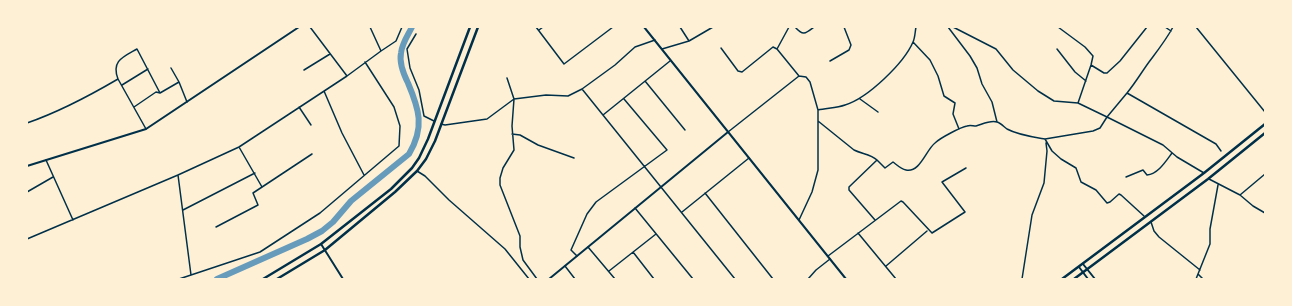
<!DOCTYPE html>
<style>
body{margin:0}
#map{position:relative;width:1292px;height:306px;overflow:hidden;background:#fdf0d5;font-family:Lato,sans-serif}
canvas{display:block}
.frame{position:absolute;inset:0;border:28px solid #fdf0d5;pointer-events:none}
</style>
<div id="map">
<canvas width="1292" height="306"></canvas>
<div class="frame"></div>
</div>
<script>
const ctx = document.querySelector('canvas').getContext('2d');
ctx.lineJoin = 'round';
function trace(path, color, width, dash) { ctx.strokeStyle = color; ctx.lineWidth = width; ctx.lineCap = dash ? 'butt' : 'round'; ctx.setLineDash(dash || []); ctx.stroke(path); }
const river = new Path2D(`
 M217 279 307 239 322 231 333 222 351 201 409 154C425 127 419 109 408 83 403 73 399 63 401 53 402 43 408 35 412 27`);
const minor = new Path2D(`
 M310 27 347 76
 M536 27 564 64 613 27
 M680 27 689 41 713 27
 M795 27C803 36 805 34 814 27
 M948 27 970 56 977 68 982 84 992 102 997 122
 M953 27 996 49 1013 70 1038 91 1054 101 1078 103 1107 117 1163 145 1177 157 1204 173
 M1058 27 1085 47 1093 56 1091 65 1078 103
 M1165 27 1171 31
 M1173 27C1166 40 1158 50 1149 62 1141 73 1136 82 1127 93L1216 144 1221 151
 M1196 27 1265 112
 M539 30 543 27
 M416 34 407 49 410 68 419 90 424 116 434 121
 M913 42 930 60 938 76 944 96 955 103 953 114 959 129
 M721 48 738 71 742 72 773 47 777 49 799 76 806 77 810 82 818 110
 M662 49 689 41
 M777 49 789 27
 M1057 49 1075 72 1086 81
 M381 51 396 41 402 27
 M830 61 849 50 851 45 844 27
 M1091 65 1104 73H1107L1120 61 1147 27
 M304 70 330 54
 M507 78 514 99 512 126 514 150 503 168 500 178V185L520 236V247L523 260 537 279
 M645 81 685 130
 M179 82 187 102
 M122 85 148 69
 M582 89 735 279
 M324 91 342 133 364 175
 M860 99 878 112
 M134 107 156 92 160 93 179 82 171 68
 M299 107 311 125
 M603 115 670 61
 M818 121 854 150C862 154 871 154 877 160L849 187V190L875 220
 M27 123C59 112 89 96 118 79
 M441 124 445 125 487 119 514 99 546 95 568 96 582 89 615 65 635 47 655 40
 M146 129 118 79C111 61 123 57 137 49L160 93
 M728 132 799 76
 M512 134 520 135 538 145 574 158
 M1045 139 1093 131 1100 128 1107 117 1127 93
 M239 147 262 187
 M46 160 73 220
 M877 160 885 168 893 162C897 165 901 169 906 170 920 173 926 150 935 143 940 138 961 127 967 126 970 125 973 126 976 126 983 124 990 120 997 122 1001 123 1004 127 1007 129 1018 135 1033 137 1045 139L1052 151 1061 159 1076 168 1081 182 1096 190 1107 203 1110 202 1119 194 1121 195 1144 216
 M417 171 425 176 449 200 505 249 529 279
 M1126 177 1143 170 1147 175C1158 174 1166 161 1172 153
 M1209 179 1240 195 1253 206 1265 213
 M27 192 53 177
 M705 193 773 279
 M1240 195 1265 174
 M635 208 693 279
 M183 210 255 173
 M682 212 749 158
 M799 220 812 192 818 170V110C827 108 837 108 845 105 868 98 904 63 913 42 915 38 915 32 916 27
 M1151 222 1154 231 1159 237 1200 270
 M216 227 258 205 253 193 312 154
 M858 233 896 279
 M27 239 178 175
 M588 247 615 279
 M633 252 654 279
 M577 256 571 250 587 214 596 202 667 150 624 99
 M828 256 901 201 903 202 932 233 965 212 942 182 966 168
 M565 266 575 279
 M886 266 927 231
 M609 271 656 234
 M1198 274 1203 279
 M191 275 178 175 239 147 347 76 381 51 370 27
 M179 279 260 252 320 213 399 146 400 126 394 107 365 62
 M808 279 816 270 830 259
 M1022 279 1032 215 1044 183 1047 151 1046 143
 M1196 279 1210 244V229L1218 185`);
const tertiary = new Path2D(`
 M644 27 846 279
 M321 244 343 279
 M549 279 728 132`);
const secondary = new Path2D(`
 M27 166 146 129 299 27
 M1083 264 1095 279
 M1079 267 1088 279`);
const primary = new Path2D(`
 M263 279 321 244 391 189 412 168 419 158 428 139 470 27
 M277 279 325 250 395 192 417 171 426 159 435 141 478 27
 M1062 279 1204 173 1265 124
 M1074 279 1208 179 1265 133`);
trace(river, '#669bbc', 6);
trace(minor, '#003049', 1.5);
trace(tertiary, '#003049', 2);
trace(secondary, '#003049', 2);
trace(primary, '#003049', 2.5);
</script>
